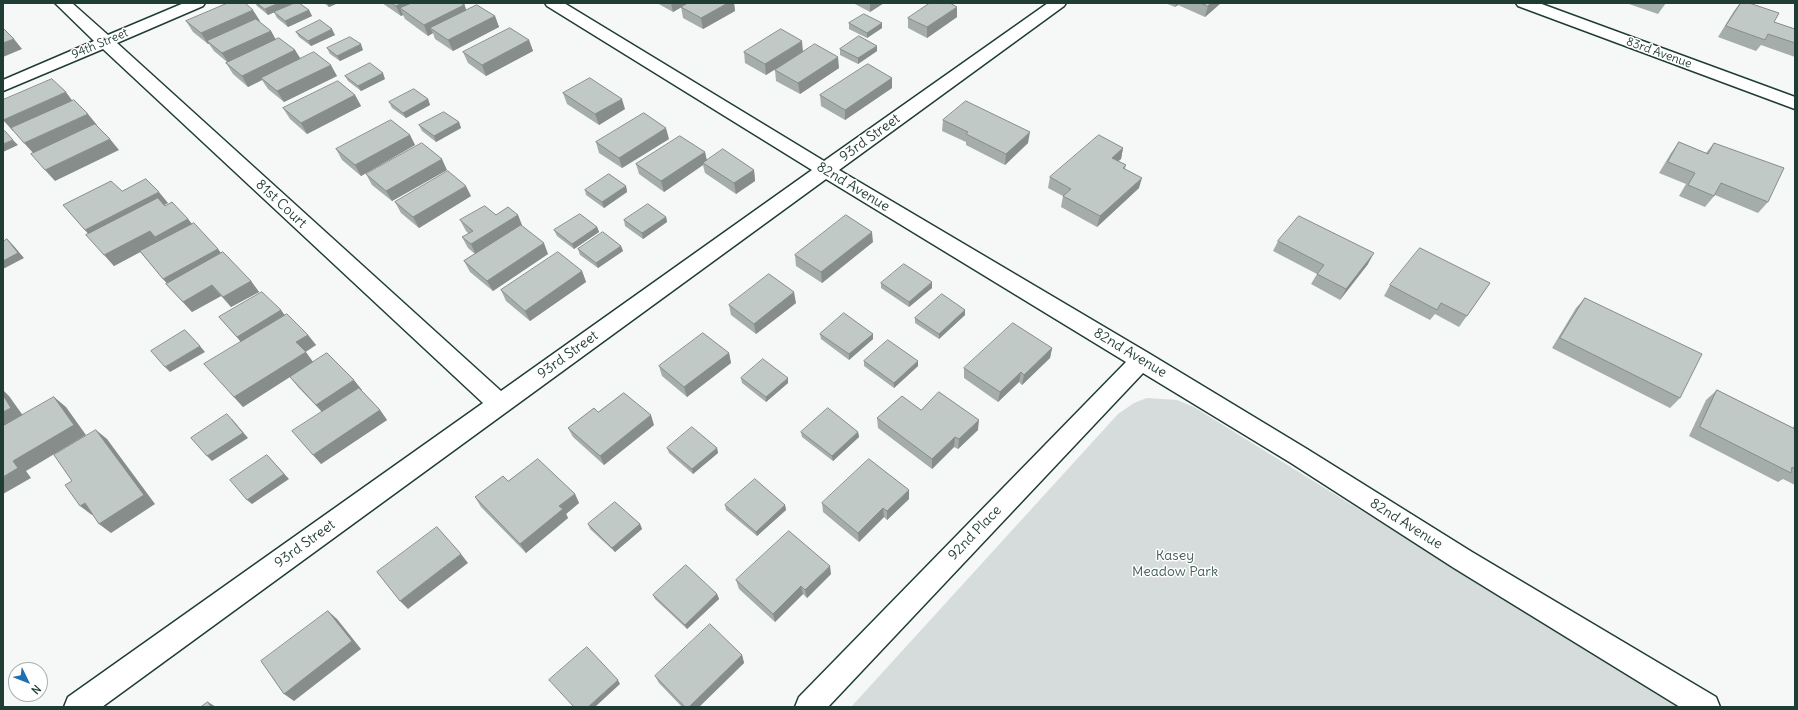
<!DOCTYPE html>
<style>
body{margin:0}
#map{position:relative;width:1798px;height:710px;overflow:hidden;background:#f6f7f7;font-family:Delius,sans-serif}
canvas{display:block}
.frame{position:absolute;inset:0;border:4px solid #1f3d34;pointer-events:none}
.north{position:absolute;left:8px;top:662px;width:40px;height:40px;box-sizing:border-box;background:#fff;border:1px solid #a5b1ae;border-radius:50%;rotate:133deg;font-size:11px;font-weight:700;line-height:16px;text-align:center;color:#1f3d34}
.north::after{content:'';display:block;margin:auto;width:14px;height:18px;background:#1f6fb2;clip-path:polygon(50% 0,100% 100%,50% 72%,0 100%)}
</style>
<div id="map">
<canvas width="1798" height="710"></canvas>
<div class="frame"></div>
<div class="north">N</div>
</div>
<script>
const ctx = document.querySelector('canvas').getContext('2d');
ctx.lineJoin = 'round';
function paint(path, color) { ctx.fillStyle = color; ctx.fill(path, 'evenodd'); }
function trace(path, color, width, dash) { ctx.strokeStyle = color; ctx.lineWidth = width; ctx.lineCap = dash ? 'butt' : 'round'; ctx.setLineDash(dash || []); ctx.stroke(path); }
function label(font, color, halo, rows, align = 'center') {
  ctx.font = font + ' Delius,sans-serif'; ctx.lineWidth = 3; ctx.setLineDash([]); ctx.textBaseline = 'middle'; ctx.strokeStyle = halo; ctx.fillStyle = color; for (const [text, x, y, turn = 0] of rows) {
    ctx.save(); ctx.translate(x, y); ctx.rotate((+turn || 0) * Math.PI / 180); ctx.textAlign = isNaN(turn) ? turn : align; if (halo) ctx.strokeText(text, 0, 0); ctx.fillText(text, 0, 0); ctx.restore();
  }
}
const green = new Path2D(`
 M1147 398 1177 400 1194 407 1678 707H851L1118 414 1134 403Z`);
const street = new Path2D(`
 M55 3H72L108 35 184 3H205L203 6 117 43 501 391 812 170 547 6 545 3H564L824 161 1048 3H1066L1064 6 839 170 1150 354 1307 449 1472 552 1716 697 1720 707H1680L1454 568 1291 463 1143 373 828 707H795L799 697 1126 362 826 179 102 707H64L68 697 483 403 103 49 3 91V80L94 41Z
 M1516 3H1539L1795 97V109L1518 6Z`);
const wall = new Path2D(`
 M255 3H291L292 4 268 15 257 6Z
 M324 3H338L329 7Z
 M382 3H464L466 10 495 16 499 27 453 51 435 39 433 33 428 36 405 19 403 15 401 16Z
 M657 3H734L735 11 703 29 683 18 681 7 673 12Z
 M853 3H884L870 12Z
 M1165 3H1221L1205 17 1178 5 1175 7Z
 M1626 3H1666L1658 14Z
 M1740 3 1774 22 1795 29V57L1761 45 1756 51 1718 37 1734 11Z
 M309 10 312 16 288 27 277 18 274 12Z
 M957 17 927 38 908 28V18Z
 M186 21H260H258L271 31 276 40 295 50 300 59 337 76 284 102 268 89 262 80 248 87 233 74 226 63 227 62 214 51 209 44H208L193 32Z
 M849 23H882V28L867 38 849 29Z
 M296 32 335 35 311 46 299 37Z
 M529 40 533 51 486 76 468 63 463 52Z
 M877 46V51L858 64 840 55V49Z
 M327 48 363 50 340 61 330 54Z
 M803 51 839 68 800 94 776 81 775 70 795 56 766 75 745 63 744 52Z
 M345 76 385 79 361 91 348 81Z
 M892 78V88L845 120 821 106 820 95Z
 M563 93 625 109 599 125 567 104Z
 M355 95 361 106 307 134 290 119 283 108Z
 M428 99 430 105 406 118 392 108 389 102Z
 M943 120 1028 143 1005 165 966 145V142L942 131Z
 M459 122 461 128 436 142 422 131 419 125Z
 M410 135 415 145 361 176 342 160 336 149Z
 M669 139 622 168 599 153 596 142Z
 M1679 142 1706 153 1714 143 1768 202 1758 213 1715 195 1705 207 1679 196 1686 184 1659 173 1671 153Z
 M1123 148 1121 159 1118 161 1126 165 1125 169 1139 188 1097 227 1061 207 1063 196 1048 188 1050 177Z
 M705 152 707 160 754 170 755 181 736 194 705 173 703 165 664 192 639 174 636 164Z
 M447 170 392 201 372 185 366 174Z
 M626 186 627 192 604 208 586 195 585 190Z
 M122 191 168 203 164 205 188 219 192 224 218 249 221 253 251 281 259 292 231 307 221 296 192 312 166 284 167 283 140 252 114 266 85 230Z
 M471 196 419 228 401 213 395 202Z
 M496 215H518L522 226 548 254 493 291 470 272 464 261 475 254 468 248 462 237 469 234 466 231 460 220Z
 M666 217 667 222 643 239 625 226 624 220Z
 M597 227 599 232 574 249 557 236 554 230Z
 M1278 241 1368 264 1340 300 1311 284 1317 274 1273 251Z
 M873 242 822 283 796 266 795 255Z
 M621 246 623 251 598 268 580 255 578 249Z
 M582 271 586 282 530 321 506 301 501 290Z
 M881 283 932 288 909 307 881 288Z
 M1490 283 1459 327 1435 314 1430 320 1384 296 1390 285Z
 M1585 298 1680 398 1670 408 1552 348 1576 308Z
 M796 303 756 334 731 315 729 305Z
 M281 310 284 315 308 335 316 345 305 352 313 362 362 390H361L380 410 387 420 321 464 322 412 298 387 290 377 243 407 234 397 241 342 219 317Z
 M965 310V315L939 339 915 323V318Z
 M820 334H873V339L849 360 821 339Z
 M1052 348 1050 358 1022 385 1019 382 998 402 964 378V368Z
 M729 353 731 363 687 397 662 376 659 366Z
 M864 361H918V366L894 388 864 366Z
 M741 378 788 383 766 402 742 383Z
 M1717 390 1793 428 1795 423V485L1783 479 1778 482 1689 436 1706 400Z
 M921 410 978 430 958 449 954 447 932 469 878 428 877 418Z
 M598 412 654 425 604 465 573 437 568 428Z
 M801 432H858L859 437 833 461 802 437Z
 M667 448H717L718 453 693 474 669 453Z
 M508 481 575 494 579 503 566 514 568 518 526 553 481 507 475 497Z
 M909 490V499L887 520 884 517 859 542 823 512 822 503Z
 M725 505H785L786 510 757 536 726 510Z
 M588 524H640L642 529 615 552 590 529Z
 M831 574 807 598 803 594 775 622 739 589 736 580Z
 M717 594 719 599 687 629 655 599 653 595Z
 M742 655 744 663 699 707H682L659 683 655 676Z`);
const shadedWall = new Path2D(`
 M279 3H291L292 4 268 15 265 9Z
 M327 3H338L329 7Z
 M402 3H429L400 8 403 15 401 16 396 6Z
 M455 3H464L468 16 430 28 433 33 428 36 424 25Z
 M671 3H689L673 12Z
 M728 3H734L735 11 703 29 701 18Z
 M870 3H884L870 12Z
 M1177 3H1179L1178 5 1175 7Z
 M1211 3H1221L1205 17 1208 6Z
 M957 7V17L927 38V27Z
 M253 10 260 21 210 43 207 41 209 44H208L201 33Z
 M309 10 312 16 288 27 285 21Z
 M495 16 499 27 453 51 448 40Z
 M882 23V28L867 38V33Z
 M332 29 335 35 311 46 308 41Z
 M271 31 277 42 229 64 222 53Z
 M14 39 22 49 3 57V43Z
 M529 40 533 51 486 76 482 65Z
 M802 41 803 52 766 75 765 64Z
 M361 44 363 50 340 61 337 56Z
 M877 46V51L858 64V58Z
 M295 50 302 61 261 78 262 80 248 87 242 76Z
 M838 57 839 68 800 94 798 83Z
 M331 65 337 76 284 102 277 91Z
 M383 73 385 79 361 91 358 86Z
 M892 78V88L845 120V110Z
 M66 92 74 103 13 131 3 120Z
 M355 95 361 106 307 134 301 123Z
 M428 99 430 105 406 118 403 113Z
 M622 99 625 109 599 125 595 114Z
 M88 114 97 125 34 154 24 143Z
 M459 122 461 128 436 142 434 136Z
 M666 128 669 139 622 168 619 158Z
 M1030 132 1028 143 1005 165 1006 154Z
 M410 135 415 145 361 176 355 165Z
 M110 139 119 150 55 181 45 170Z
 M13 140 18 145 3 152V144Z
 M1123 148 1121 159 1109 169 1112 158Z
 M705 152 707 163H703V165L664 192 661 181Z
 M442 159 447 170 392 201 386 191Z
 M754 170 755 181 736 194 734 183Z
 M1142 178 1139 188 1097 227 1100 216Z
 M466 186 471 196 419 228 413 217Z
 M626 186 627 192 604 208 602 202Z
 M159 192 168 203 95 241 85 230Z
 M518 215 522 225 476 255 471 244Z
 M666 217 667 222 643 239 642 233Z
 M188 219 196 229 164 247 155 237Z
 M597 227 599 232 574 249 572 244Z
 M150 231 159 242 114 266 104 255Z
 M872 232 873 242 822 283 821 272Z
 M7 239 13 245 24 258 3 269V261Z
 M544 243 548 254 493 291 487 281Z
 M621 246 623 251 598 268 596 263Z
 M218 249 226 260 172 289 163 279Z
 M1374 253 1368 264 1340 300 1346 289Z
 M582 271 586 282 530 321 525 311Z
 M251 281 259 292 231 307 223 297Z
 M932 282V288L909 307V302Z
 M212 285 221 296 192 312 183 302Z
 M794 292 796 303 756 334 754 324Z
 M281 310 289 321 245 347 237 337Z
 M965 310V315L939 339V334Z
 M873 334V339L849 360V354Z
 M308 335 316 345 304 353 296 342Z
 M200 346 205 352 170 372 165 367Z
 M1052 348 1050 358 1022 385 1024 375Z
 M306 352 313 362 243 407 234 397Z
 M729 353 731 363 687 397 684 387Z
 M918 361V366L894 388V383Z
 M1021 372 1019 382 998 402 1000 392Z
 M788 378V383L766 402V397Z
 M354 380 362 390 324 414 316 405Z
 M3 390 9 396 24 417 3 429Z
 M54 397 66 407 86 435 26 471 31 478 3 494V477Z
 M380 410 387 420 321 464 313 455Z
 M651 415 654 425 604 465 600 456Z
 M232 419 248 438 212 461 207 456Z
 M979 420 978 430 958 449 959 439Z
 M96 430 107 439 155 504 111 533 99 524Z
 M858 432 859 437 833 461 832 456Z
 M955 437 954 447 932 469V459Z
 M717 448 718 453 693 474 692 469Z
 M267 455 289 479 252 504 247 500Z
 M909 490V499L887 520V511Z
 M575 494 579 503 566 514 568 518 526 553 520 544 559 506Z
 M85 503 97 512 92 515 80 506Z
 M785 505 786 510 757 536 756 532Z
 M883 508 884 517 859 542 858 533Z
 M640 524 642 529 615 552 612 548Z
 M461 554 468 563 408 609 400 601Z
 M830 566 831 574 807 598 805 590Z
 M801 586 803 594 775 622 773 614Z
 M717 594 719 599 687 629 685 625Z
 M328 611 337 619 361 649 294 701 284 694Z
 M742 655 744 663 699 707H689Z
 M618 680 620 684 595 707H588Z
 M208 702 216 707H211Z`);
const building = new Path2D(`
 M228 3H245L253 10 201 33 186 21Z
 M257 3H279L265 9Z
 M295 3H299L309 10 285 21 274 12Z
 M392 3H402L396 6Z
 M412 3H461L464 5 424 25 400 8Z
 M688 3H728L701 18 681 7Z
 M930 3H950L957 7 927 27 908 18Z
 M1201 3H1211L1208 6Z
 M1741 3H1749L1779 13 1774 22 1795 29V43L1768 34 1765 40 1726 26Z
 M477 5 495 16 448 40 430 28Z
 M864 14 882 23 867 33 849 23Z
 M256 19 271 31 222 53 207 41Z
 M320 20 332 29 308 41 296 32Z
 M3 28 14 39 3 43Z
 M510 28 529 40 482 65 463 52Z
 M781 29 802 41 765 64 744 52Z
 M859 36 877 46 858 58 840 49Z
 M350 37 361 44 337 56 327 48Z
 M279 38 295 50 242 76 226 63Z
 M815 44 838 57 798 83 775 70Z
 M314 52 331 65 277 91 261 78Z
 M370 63 383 73 358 86 345 76Z
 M868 64 892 78 845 110 820 95Z
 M590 78 622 99 595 114 563 93Z
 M52 79 66 92 3 120V100Z
 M338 81 355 95 301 123 283 108Z
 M414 89 428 99 403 113 389 102Z
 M74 100 88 114 24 143 11 128Z
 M966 101 1030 132 1006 154 966 134 968 132 943 120Z
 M444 112 459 122 434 136 419 125Z
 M644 113 666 128 619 158 596 142Z
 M391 120 410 135 355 165 336 149Z
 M95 124 110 139 45 170 31 154Z
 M5 131 13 140 3 144V132Z
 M1099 135 1123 148 1112 158 1126 165 1123 168 1142 178 1100 216 1063 196 1071 189 1050 177Z
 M680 136 705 152 661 181 636 164Z
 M1679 142 1708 154 1714 143 1784 168 1768 202 1721 183 1714 196 1688 185 1695 173 1668 162Z
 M422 143 442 159 386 191 366 174Z
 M723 149 754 170 734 183 703 163Z
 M448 171 466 186 413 217 395 202Z
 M609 174 626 186 602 202 585 190Z
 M146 179 159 192 85 230 63 205 111 181 122 191Z
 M158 198 165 206 172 202 188 219 155 237 150 231 104 255 86 235Z
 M648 204 666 217 642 233 624 220Z
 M485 206 496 215 508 207 518 215 471 244 462 237 473 231 460 220Z
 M580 214 597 227 572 244 554 230Z
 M846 215 872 232 821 272 795 255Z
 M1299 216 1374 253 1346 289 1317 274 1324 265 1278 241Z
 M194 223 218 249 163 279 140 251Z
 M521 225 544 243 487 281 464 261Z
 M603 232 621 246 596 263 578 249Z
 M7 239 18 253 3 261V242Z
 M1420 248 1490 283 1467 316 1441 303 1437 310 1390 285Z
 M223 252 251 281 223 297 212 285 183 302 166 284Z
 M558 252 582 271 525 311 501 290Z
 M904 264 932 282 909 302 881 283Z
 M769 274 794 292 754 324 729 305Z
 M262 292 281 310 237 337 219 317Z
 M942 294 965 310 939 334 915 318Z
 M1585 298 1702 354 1680 398 1560 338Z
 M844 313 873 334 849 354 820 334Z
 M287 314 308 335 296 342 306 352 234 397 204 364Z
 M1013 323 1052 348 1024 375 1021 372 1000 392 964 368Z
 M185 330 200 346 165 367 151 351Z
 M703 333 729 353 684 387 659 366Z
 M888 340 918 361 894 383 864 361Z
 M327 353 354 380 316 405 290 377Z
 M763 359 788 378 766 397 741 378Z
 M359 388 380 410 313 455 292 431Z
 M1717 390 1795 429V469L1792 467 1791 473 1700 427Z
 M939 392 979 420 959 439 955 437 932 459 877 418 902 396 921 410Z
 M624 393 651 415 600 456 568 428 594 408 598 412Z
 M3 395 11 408 3 412Z
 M54 397 74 425 13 461 18 468 3 477V426Z
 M828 408 858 432 832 456 801 432Z
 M227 414 243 433 207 456 191 438Z
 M692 427 717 448 692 469 667 448Z
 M96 430 144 495 99 524 85 503 80 506 65 485 72 481 54 455Z
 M267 455 284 474 247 500 230 480Z
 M538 459 575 494 559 506 563 509 520 544 475 497 503 476 508 481Z
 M869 459 909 490 887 511 883 508 858 533 822 503Z
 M755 479 785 505 756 532 725 505Z
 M615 502 640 524 612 548 588 524Z
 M437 527 461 554 400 601 377 572Z
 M789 531 830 566 805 590 801 586 773 614 736 580Z
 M686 565 717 594 685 625 653 595Z
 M328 611 352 641 284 694 261 661Z
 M710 624 742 655 689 707H685L655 676Z
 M587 647 618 680 588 707H574L549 680Z
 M208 702 211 707H201Z`);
const farStreetnames = [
 ["94th Street",100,44,-23],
 ["83rd Avenue",1659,53,20]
];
const streetNames = [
 ["93rd Street",870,138,-36],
 ["82nd Avenue",853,187,31],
 ["81st Court",281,204,43],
 ["82nd Avenue",1130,353,31],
 ["93rd Street",568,355,-36],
 ["82nd Avenue",1406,524,32],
 ["92nd Place",975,533,-46],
 ["93rd Street",305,544,-36]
];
const parkNames = [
 ["Kasey",1175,556],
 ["Meadow Park",1175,572]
];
paint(green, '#d6dcdb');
trace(street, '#1f3d34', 3);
paint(street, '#fff');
paint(wall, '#a5adaa');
paint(shadedWall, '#868d8b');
paint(building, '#c0c9c6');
trace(building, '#868d8b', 1);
label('12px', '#1f3d34', '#fff', farStreetnames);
label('14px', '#1f3d34', '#fff', streetNames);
label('14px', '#445d55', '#fff', parkNames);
</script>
